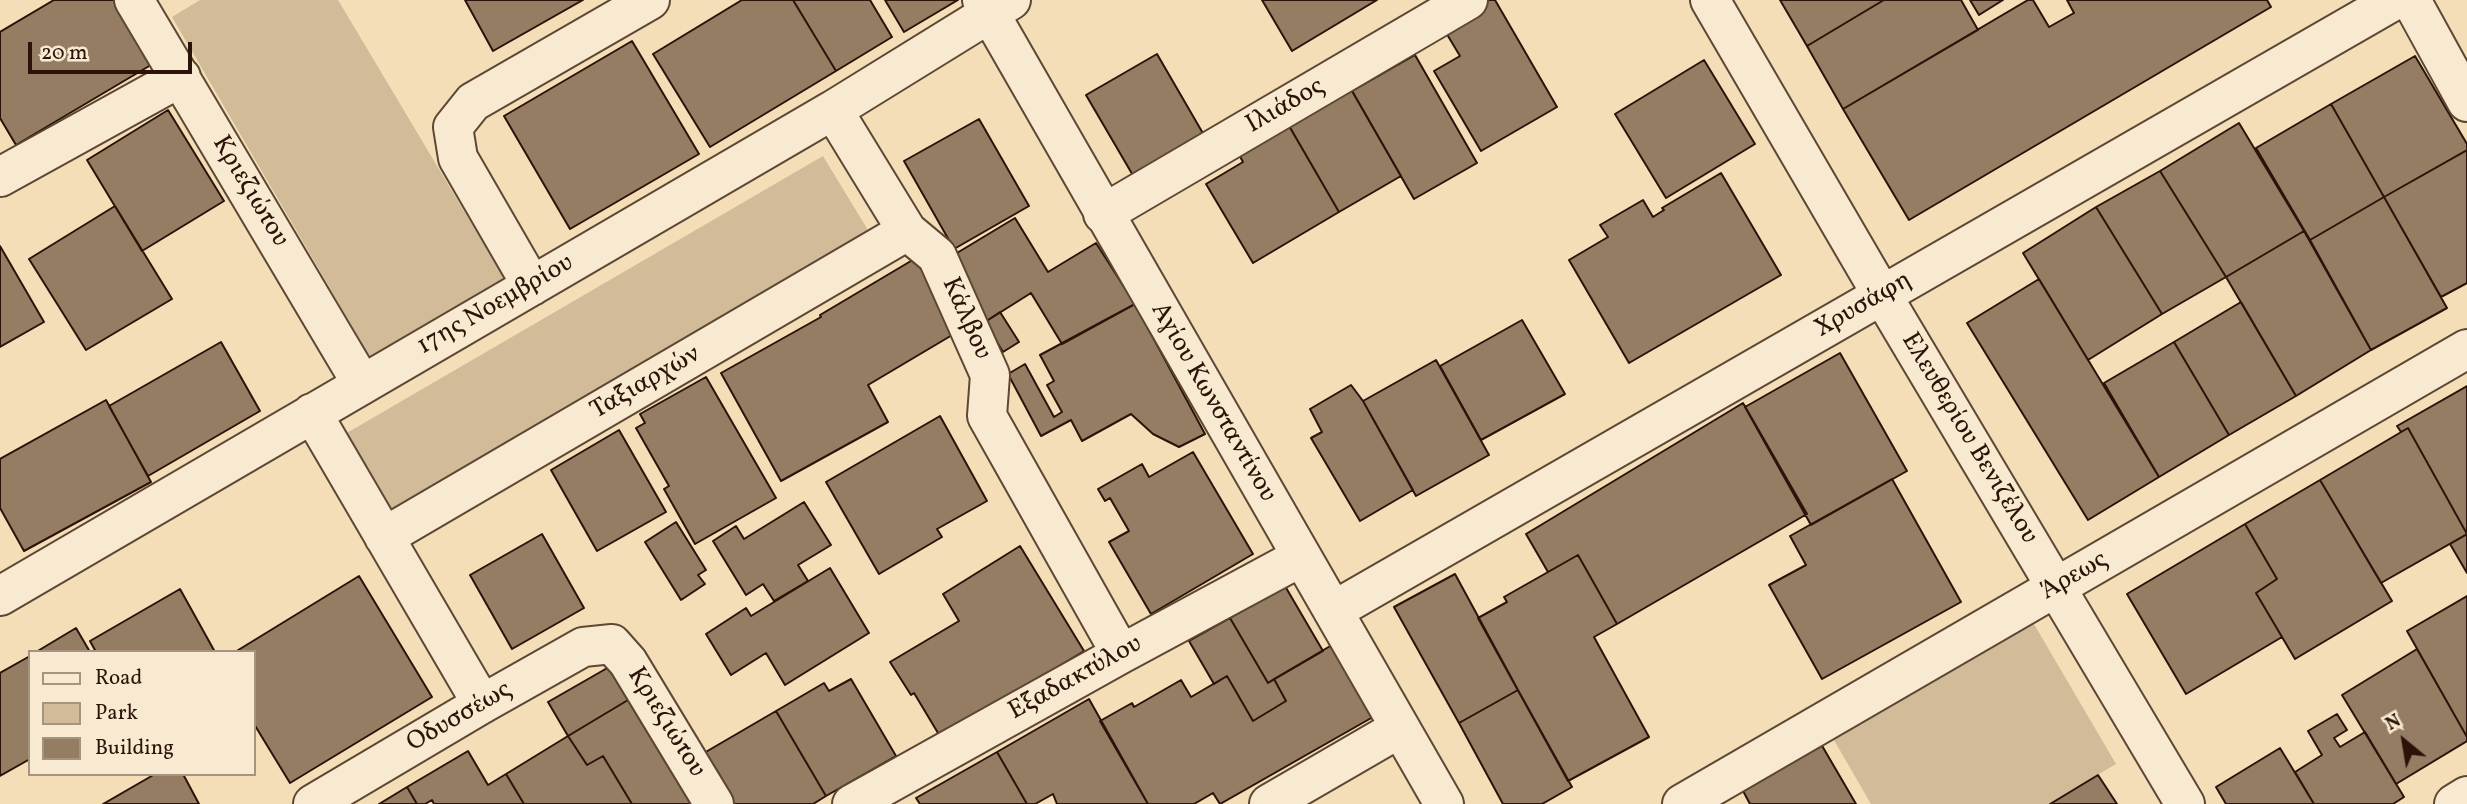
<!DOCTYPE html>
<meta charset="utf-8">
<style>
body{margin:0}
#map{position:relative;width:2467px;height:804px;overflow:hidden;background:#f4deb7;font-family:Vollkorn,serif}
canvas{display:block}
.legend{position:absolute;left:28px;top:650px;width:228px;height:126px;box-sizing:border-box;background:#f8ead0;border:2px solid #a69480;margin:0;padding:9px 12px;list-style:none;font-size:21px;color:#2c1309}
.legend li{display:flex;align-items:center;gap:14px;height:35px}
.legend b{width:35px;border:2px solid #a69480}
.north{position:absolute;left:2369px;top:706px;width:70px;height:70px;-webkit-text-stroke:5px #f8ead0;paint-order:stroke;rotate:330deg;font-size:19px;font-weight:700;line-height:28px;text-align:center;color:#2c1309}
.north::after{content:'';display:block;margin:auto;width:24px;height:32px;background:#2c1309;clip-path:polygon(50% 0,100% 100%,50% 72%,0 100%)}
.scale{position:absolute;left:28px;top:42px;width:164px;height:32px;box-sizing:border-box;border:4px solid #2c1309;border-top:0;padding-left:9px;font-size:21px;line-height:24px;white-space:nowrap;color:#2c1309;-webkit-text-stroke:5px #f8ead0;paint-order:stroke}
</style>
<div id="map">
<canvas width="2467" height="804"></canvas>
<ul class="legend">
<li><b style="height:9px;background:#f8ead0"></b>Road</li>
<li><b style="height:19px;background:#d2bb99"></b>Park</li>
<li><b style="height:19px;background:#947d63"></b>Building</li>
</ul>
<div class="north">N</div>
<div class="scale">20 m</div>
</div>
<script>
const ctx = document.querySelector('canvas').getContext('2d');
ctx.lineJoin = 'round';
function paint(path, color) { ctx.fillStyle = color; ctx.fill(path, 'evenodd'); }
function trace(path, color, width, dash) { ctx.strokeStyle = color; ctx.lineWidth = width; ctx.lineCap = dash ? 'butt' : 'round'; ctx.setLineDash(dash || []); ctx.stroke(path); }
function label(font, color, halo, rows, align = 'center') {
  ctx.font = font + ' Vollkorn,serif'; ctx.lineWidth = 7; ctx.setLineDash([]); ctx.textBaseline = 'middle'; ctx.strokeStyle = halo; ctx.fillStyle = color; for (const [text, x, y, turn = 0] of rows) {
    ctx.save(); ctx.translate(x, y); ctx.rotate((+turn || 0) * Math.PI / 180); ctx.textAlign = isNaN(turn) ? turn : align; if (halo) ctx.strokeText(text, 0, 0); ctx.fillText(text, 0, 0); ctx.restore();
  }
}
const green = new Path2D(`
 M200 0H338L504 278 370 357 172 17Z
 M823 156 874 240 384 523 333 441Z
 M2031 619 2116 764 2048 804H1871L1831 735Z`);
const building = new Path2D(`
 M54 0H126L161 59 16 145 0 118V32Z
 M465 0H583L493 51Z
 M742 0H793L836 71 710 147 653 54Z
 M793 0H870L892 37 836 71Z
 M885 0H958L904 32Z
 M1262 0H1377L1292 51Z
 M1487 0H1495L1557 107 1481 151 1434 71 1460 56 1442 26Z
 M1780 0H1884L1807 46Z
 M1884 0H1961L1978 30 1843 109 1807 46Z
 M1970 0H2003L1979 15Z
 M2028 0H2033L2049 27 2074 13 2067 0H2267L2271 7 1909 220 1843 109Z
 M632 41 699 154 570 229 504 116Z
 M1157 54 1208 142 1138 184 1086 95Z
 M1415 55 1477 163 1414 199 1352 91Z
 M2415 56 2467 144V150L2384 197 2331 104Z
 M1704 60 1755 144 1666 198 1615 114Z
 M1347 82 1401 176 1339 212 1285 119Z
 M2331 104 2384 197 2310 240 2256 148Z
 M168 110 224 201 142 251 87 160Z
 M979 119 1029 206 954 249 904 161Z
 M2239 123 2304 231 2226 277 2160 171Z
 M1288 124 1339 212 1253 263 1206 184 1243 162 1238 153Z
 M2467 150V283L2441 297 2384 197Z
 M2160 171 2226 277 2162 314 2096 207Z
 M1721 173 1781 275 1629 363 1569 260 1608 237 1600 225 1643 200 1653 217 1664 210 1662 208Z
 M2384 197 2447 308 2371 350 2310 240Z
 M115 206 172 299 86 350 29 259Z
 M2096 207 2162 314 2088 360 2023 253Z
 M1015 218 1048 272 1096 243 1135 304 1062 344 1031 293 985 322 947 259Z
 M2304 231 2371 350 2296 396 2226 277Z
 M0 246 44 322 0 347Z
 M921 255 964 328 868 385 888 422 781 481 721 373 821 317 820 315Z
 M2039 279 2159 477 2088 520 1967 323Z
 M2241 302 2296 396 2229 435 2174 342Z
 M1135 304 1205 434 1179 447 1153 434 1131 414 1082 441 1071 420 1041 436 1008 374 1025 364 1054 417 1062 412 1047 385 1054 381 1040 355Z
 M1000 312 1019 342 1003 352 985 322Z
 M1522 320 1565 394 1481 440 1440 366Z
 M221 342 260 411 148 476 109 406Z
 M2174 342 2229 435 2159 477 2104 383Z
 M1840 353 1907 471 1811 525 1745 407Z
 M1436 360 1489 455 1416 496 1363 401Z
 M706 377 776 498 695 544 664 489 669 486 636 428 645 423 640 414Z
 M1351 385 1363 401 1413 490 1360 521 1311 438 1322 432 1310 409Z
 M2467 386V534L2408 428 2401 432 2397 426Z
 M106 400 151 482 24 551 0 508V459Z
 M1743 403 1807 514 1617 624 1578 555 1548 572 1526 534Z
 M940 416 987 501 937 529 942 537 879 574 826 482Z
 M2408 428 2467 534 2381 583 2320 480Z
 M619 430 666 512 597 551 551 470Z
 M1193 452 1253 554 1151 614 1109 542 1129 531 1110 498 1105 501 1098 489 1142 464 1149 477Z
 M1892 479 1961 602 1822 679 1769 585 1806 565 1790 536Z
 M2320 480 2392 601 2295 659 2256 593 2277 579 2245 524Z
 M804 502 831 545 798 565 808 581 774 601 763 584 746 595 713 541 736 526 744 539Z
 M676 522 706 570 698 575 705 584 681 600 645 542Z
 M2245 524 2277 579 2256 593 2282 637 2186 694 2127 594Z
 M542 534 584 608 512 649 470 575Z
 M2467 534V573L2450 544Z
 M1020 546 1084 651 941 738 914 693 911 695 890 662 959 621 943 594Z
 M1578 555 1617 624 1594 637 1649 737 1568 781 1478 618 1507 602 1504 597Z
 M830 568 869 633 785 685 766 653 731 675 706 634 746 608 751 616Z
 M1455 574 1518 690 1459 723 1394 607Z
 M359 576 432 697 290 783 254 724V652H235Z
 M1285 586 1323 651 1268 683 1230 618Z
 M180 589 215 652H96L90 641Z
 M2467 596V737L2407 631Z
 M1230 618 1268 683 1274 679 1286 701 1253 721 1227 676 1214 684 1189 641Z
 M76 628 90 652H36Z
 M1332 645 1373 717 1220 804 1213 793 1194 804H1148L1100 721 1132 703 1134 707 1181 680 1191 697 1227 676 1253 721 1286 701 1274 679Z
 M2417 649 2467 737V741L2396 784 2342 695Z
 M30 656V759L0 776V673Z
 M609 667 628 700 568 736 548 702Z
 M851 679 896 756 826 796 776 711 824 683 829 691Z
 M1518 690 1572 787 1542 804H1503L1459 723Z
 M1089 699 1148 804H1057L1053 794 1035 804H1027L997 752Z
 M628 700 691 804H632L603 756 587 765 568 736Z
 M776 711 826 796 813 804H733L704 753Z
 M2337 714 2347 730 2334 738 2340 747 2365 732 2404 797 2393 804H2314L2295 772 2322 755 2308 731Z
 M568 736 587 765 603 756 632 804H524L506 774Z
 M1821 744 1856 804H1750L1742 789Z
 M2280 748 2314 804H2226L2216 787Z
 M468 751 488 785 506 774 524 804H434L432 800 425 804H417L407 787Z
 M997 752 1027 804H920L916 798Z
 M155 774H183L199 804H103Z
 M2098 775 2117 804H2050Z
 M407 787 417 804H379Z`);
const minor = new Path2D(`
 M134 0 362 384
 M982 0 1444 804
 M1710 0 1882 295 2185 804
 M2411 0 2467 102
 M833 110 907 231 937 256 990 375 987 416 1121 654
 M0 177 181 77
 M1103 214 1468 0
 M532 286 458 158 453 127 473 102 650 0
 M312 413 482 704
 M384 537 907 231
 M0 596 833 110 1011 0
 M1333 611 2395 0
 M313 804 482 704 583 647 612 644 628 662 714 804
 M852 804 1121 654 1301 557
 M1269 804 1400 728
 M1682 804 2467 349
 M2454 804 2467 796`);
const streetNames = [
 ["Ιλιάδος",1286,107,-30],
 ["Κριεζιώτου",249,192,59],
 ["17ης Νοεμβρίου",496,306,-30],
 ["Χρυσάφη",1864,306,-30],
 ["Κάλβου",965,319,66],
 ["Ταξιαρχών",646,384,-30],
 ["Αγίου Κωνσταντίνου",1212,403,60],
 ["Ελευθερίου Βενιζέλου",1968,439,59],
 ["Άρεως",2075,577,-30],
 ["Εξαδακτύλου",1076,679,-29],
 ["Οδυσσέως",460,718,-30],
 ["Κριεζιώτου",665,723,58]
];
paint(green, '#d2bb99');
paint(building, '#947d63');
trace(building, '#2c1309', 2);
trace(minor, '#5e4634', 42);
trace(minor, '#f8ead0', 38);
label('26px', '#2c1309', '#f8ead0', streetNames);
</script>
